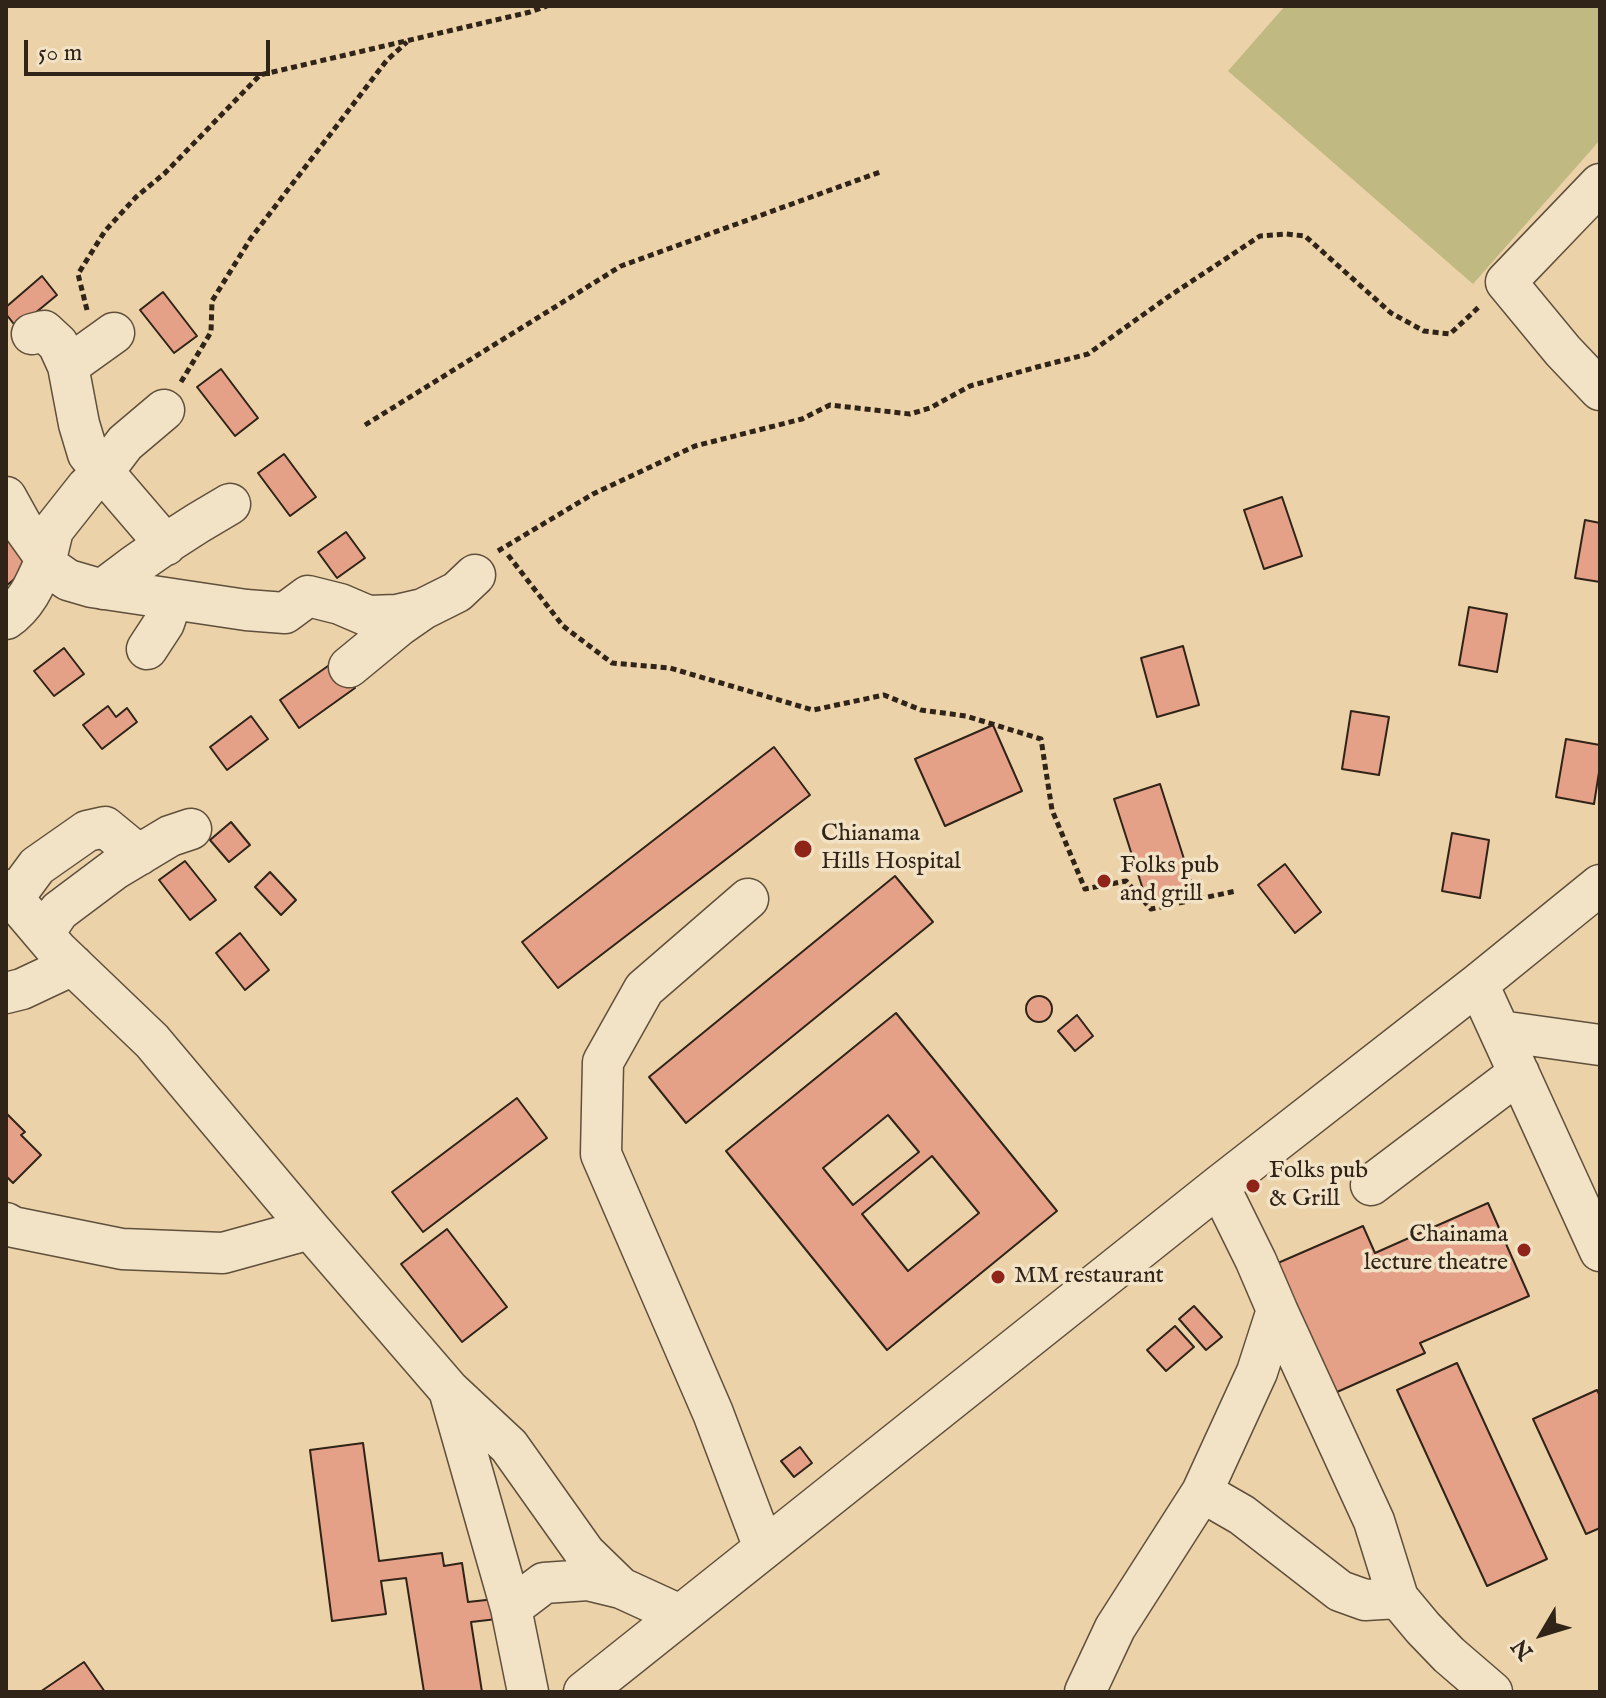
<!DOCTYPE html>
<style>
body{margin:0}
#map{position:relative;width:1606px;height:1698px;overflow:hidden;background:#ebd2a8;font-family:"IM FELL English",serif}
canvas{display:block}
.frame{position:absolute;inset:0;border:8px solid #302317;pointer-events:none}
.north{position:absolute;left:1502px;top:1594px;width:80px;height:80px;-webkit-text-stroke:6px #f2e2c6;paint-order:stroke;rotate:232deg;font-size:22px;font-weight:700;line-height:32px;text-align:center;color:#302317}
.north::after{content:'';display:block;margin:auto;width:28px;height:36px;background:#302317;clip-path:polygon(50% 0,100% 100%,50% 72%,0 100%)}
.scale{position:absolute;left:24px;top:40px;width:246px;height:36px;box-sizing:border-box;border:4px solid #302317;border-top:0;padding-left:10px;font-size:24px;line-height:28px;white-space:nowrap;color:#302317;-webkit-text-stroke:6px #f2e2c6;paint-order:stroke}
</style>
<div id="map">
<canvas width="1606" height="1698"></canvas>
<div class="frame"></div>
<div class="north">N</div>
<div class="scale">50 m</div>
</div>
<script>
const ctx = document.querySelector('canvas').getContext('2d');
ctx.lineJoin = 'round';
function paint(path, color) { ctx.fillStyle = color; ctx.fill(path, 'evenodd'); }
function trace(path, color, width, dash) { ctx.strokeStyle = color; ctx.lineWidth = width; ctx.lineCap = dash ? 'butt' : 'round'; ctx.setLineDash(dash || []); ctx.stroke(path); }
function label(font, color, halo, rows, align = 'center') {
  ctx.font = font + ' "IM FELL English",serif'; ctx.lineWidth = 7; ctx.setLineDash([]); ctx.textBaseline = 'middle'; ctx.strokeStyle = halo; ctx.fillStyle = color; for (const [text, x, y, turn = 0] of rows) {
    ctx.save(); ctx.translate(x, y); ctx.rotate((+turn || 0) * Math.PI / 180); ctx.textAlign = isNaN(turn) ? turn : align; if (halo) ctx.strokeText(text, 0, 0); ctx.fillText(text, 0, 0); ctx.restore();
  }
}
const green = new Path2D(`
 M1285 6H1600V140L1473 284 1228 71Z`);
const building = new Path2D(`
 M42 276 57 295 17 328 6 314V307Z
 M163 292 197 336 174 353 140 310Z
 M221 369 258 418 235 436 197 387Z
 M284 454 316 497 290 516 258 473Z
 M1282 497 1302 556 1264 569 1244 510Z
 M1585 520 1600 523V582L1575 578Z
 M346 532 365 558 337 578 318 552Z
 M6 533 34 563 6 586Z
 M1469 607 1507 614 1497 672 1459 665Z
 M1183 646 1199 705 1157 717 1141 658Z
 M64 648 84 674 54 696 34 671Z
 M335 661 355 688 299 728 280 700Z
 M108 706 116 717 127 708 137 722 102 749 83 725Z
 M1351 711 1389 717 1379 775 1342 769Z
 M251 716 268 739 227 770 210 747Z
 M993 725 1022 791 945 826 915 759Z
 M1566 739 1600 745V766L1594 804 1556 797Z
 M774 747 810 795 558 988 522 942Z
 M1160 784 1193 887 1147 902 1114 799Z
 M231 822 250 845 229 862 210 840Z
 M1452 833 1489 840 1480 898 1442 891Z
 M185 861 216 900 190 920 159 880Z
 M1285 864 1321 912 1295 933 1258 885Z
 M270 872 296 900 281 915 255 887Z
 M895 876 933 922 686 1123 649 1077Z
 M240 933 269 970 245 990 216 953Z
 M1026 1009a13 13 0 1 1 26 0a13 13 0 1 1-26 0Z
 M896 1013 1057 1211 887 1350 726 1151ZM888 1115 919 1152 853 1205 823 1168ZM932 1156 979 1213 908 1271 862 1214Z
 M1077 1015 1093 1036 1075 1051 1058 1031Z
 M517 1098 547 1138 423 1232 392 1192Z
 M7 1114 25 1132 21 1135 41 1155 13 1183 6 1176Z
 M1488 1203 1529 1296 1420 1343 1425 1353 1328 1396 1271 1266 1363 1226 1375 1253Z
 M447 1229 507 1307 462 1342 401 1264Z
 M1194 1306 1222 1337 1206 1350 1179 1319Z
 M1175 1326 1194 1347 1166 1371 1147 1350Z
 M1457 1363 1547 1559 1487 1586 1397 1390Z
 M1597 1390 1600 1396V1528L1586 1534 1533 1419Z
 M363 1443 379 1561 442 1553 444 1566 462 1563 468 1602 495 1599 497 1619 471 1622 482 1692H424L406 1578 381 1581 386 1614 332 1621 310 1450Z
 M800 1447 812 1463 794 1477 781 1461Z
 M84 1662 105 1692H40Z`);
const path = new Path2D(`
 M87 310 78 274 105 231 136 197 165 173 260 75 530 12 547 6
 M181 382 211 332 212 301 251 238 387 60 407 42
 M365 425 621 266 880 172
 M498 551 593 494 695 446 802 419 830 405 910 414 930 408 970 386 1037 367 1088 354 1168 297 1260 236 1286 234 1305 236 1391 313 1424 331 1450 334 1481 305
 M508 555 563 626 612 663 670 668 813 710 884 695 921 710 966 716 1041 739 1052 810 1085 889 1126 881 1151 909 1236 891`);
const minor = new Path2D(`
 M1600 184 1506 282 1563 351 1600 390
 M32 334 44 331 58 344 68 366 79 424 88 454 166 545
 M68 366 114 333
 M164 410 125 443 103 472 87 487 53 530 46 559 51 568 68 580 92 587 246 610 285 613 308 596 340 604 368 616 397 615 423 609 457 592 475 575
 M6 497 21 524 46 559C36 582 27 605 6 619
 M103 589C143 558 186 529 230 504
 M147 649 164 623 172 599
 M349 667 400 625 423 609
 M6 890 57 950 152 1041 310 1229 449 1390 511 1608 528 1692
 M12 895 23 885 37 866 87 831 105 827 139 855
 M748 899 644 989 603 1062 601 1154 713 1413 764 1548
 M44 933 59 911 115 869 170 836 191 829
 M1478 984 1600 1251
 M6 993 22 989 73 965
 M1500 1031 1600 1045
 M1371 1185 1519 1073
 M6 1223 13 1227 122 1249 223 1253 310 1229
 M1277 1310 1374 1521 1398 1598 1423 1628 1449 1655 1492 1692
 M449 1390 509 1446 585 1553 621 1588 680 1615
 M1202 1492 1242 1515 1340 1591 1365 1600 1398 1598
 M511 1608 544 1583 588 1580 621 1588
 M584 1692 1219 1186 1478 984 1600 885
 M1085 1692 1115 1628 1202 1492 1257 1372 1277 1310 1256 1261 1219 1186`);
const markers = [
 [803,849,10,"#8f2418"],
 [1104,881,8,"#8f2418"],
 [1253,1186,8,"#8f2418"],
 [1524,1250,8,"#8f2418"],
 [998,1277,8,"#8f2418"]
];
const poiNames = [
 ["Chianama",821,835],
 ["Hills Hospital",821,863],
 ["Folks pub",1120,867],
 ["and grill",1120,895],
 ["Folks pub",1269,1172],
 ["& Grill",1269,1200],
 ["Chainama",1508,1236,"right"],
 ["lecture theatre",1508,1264,"right"],
 ["MM restaurant",1014,1277]
];
paint(green, '#c0b982');
paint(building, '#e5a088');
trace(building, '#302317', 2);
trace(minor, '#5f4f3b', 43);
trace(path, '#302317', 5, [6, 4]);
trace(minor, '#f2e2c6', 40);
for (const [x, y, r, color] of markers) { const dot = new Path2D(); dot.arc(x, y, r, 0, 2 * Math.PI); ctx.fillStyle = color; ctx.fill(dot); trace(dot, '#f2e2c6', 3); }
label('24px', '#302317', '#f2e2c6', poiNames, 'left');
</script>
